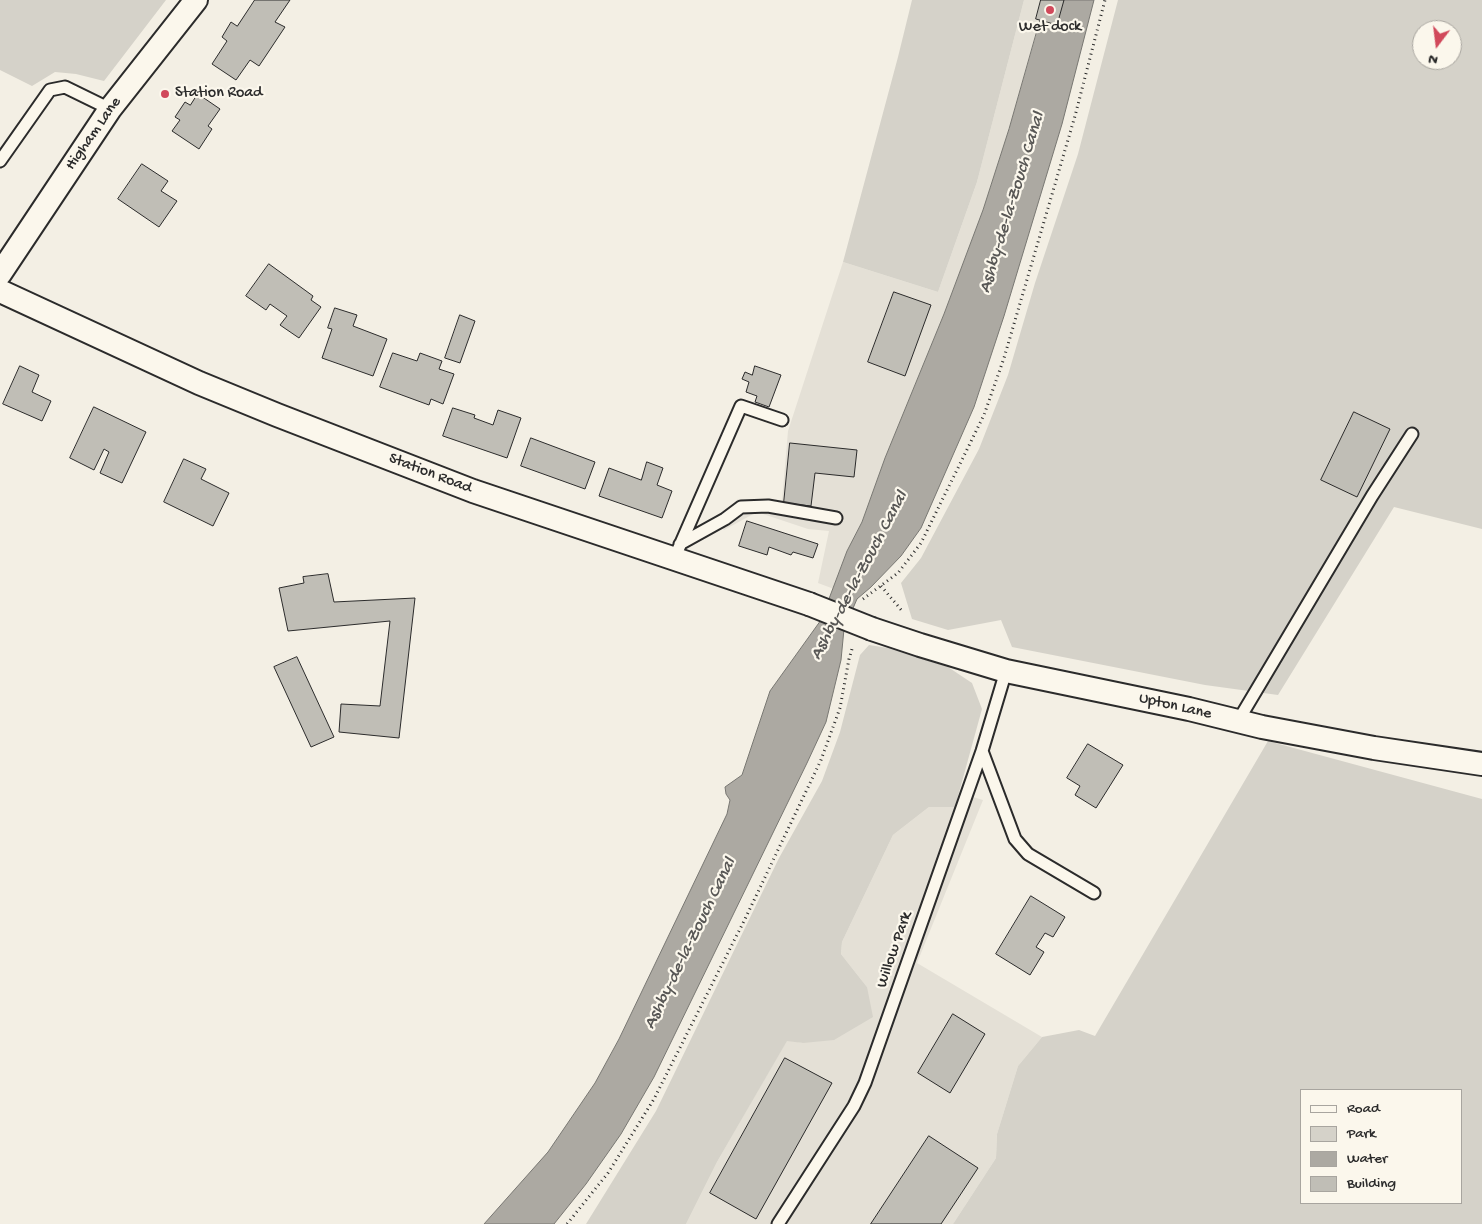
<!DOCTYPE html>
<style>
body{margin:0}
#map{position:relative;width:1482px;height:1224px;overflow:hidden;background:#f3efe4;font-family:"Gochi Hand",sans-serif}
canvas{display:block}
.legend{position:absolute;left:1300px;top:1089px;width:162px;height:115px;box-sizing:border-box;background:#fbf7ec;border:1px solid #a8a59f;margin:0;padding:6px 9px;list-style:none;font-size:15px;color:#2b2b2b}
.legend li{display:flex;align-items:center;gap:10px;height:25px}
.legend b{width:25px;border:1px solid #a8a59f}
.north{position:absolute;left:1412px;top:20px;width:50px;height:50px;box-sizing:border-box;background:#fbf7ec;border:1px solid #a8a59f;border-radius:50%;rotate:195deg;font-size:14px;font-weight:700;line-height:20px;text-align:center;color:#2b2b2b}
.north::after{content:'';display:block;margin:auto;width:18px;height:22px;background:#d1495b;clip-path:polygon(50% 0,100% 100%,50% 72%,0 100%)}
</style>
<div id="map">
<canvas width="1482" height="1224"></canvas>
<ul class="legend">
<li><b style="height:6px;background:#fbf7ec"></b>Road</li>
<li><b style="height:14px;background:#d5d2c9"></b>Park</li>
<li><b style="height:14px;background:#aca9a2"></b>Water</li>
<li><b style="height:14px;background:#c0beb6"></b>Building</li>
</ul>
<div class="north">N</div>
</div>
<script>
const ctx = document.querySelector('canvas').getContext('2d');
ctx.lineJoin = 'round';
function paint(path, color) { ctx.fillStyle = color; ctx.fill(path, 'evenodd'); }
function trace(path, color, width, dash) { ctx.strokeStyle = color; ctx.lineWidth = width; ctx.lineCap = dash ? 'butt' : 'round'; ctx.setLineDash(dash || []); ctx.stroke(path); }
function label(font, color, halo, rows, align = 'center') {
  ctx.font = font + ' "Gochi Hand",sans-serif'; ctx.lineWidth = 4.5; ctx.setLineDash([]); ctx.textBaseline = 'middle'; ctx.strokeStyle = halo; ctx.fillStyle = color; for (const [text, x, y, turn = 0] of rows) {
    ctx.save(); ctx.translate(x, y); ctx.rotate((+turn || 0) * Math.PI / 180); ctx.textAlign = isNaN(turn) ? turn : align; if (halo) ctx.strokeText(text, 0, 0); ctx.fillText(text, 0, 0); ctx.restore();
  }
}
const built = new Path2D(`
 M1024 0H1046L1009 129 983 210 944 314 885 458 862 522 847 551 834 589 818 583 829 531 808 529 757 512 724 530 717 520 738 499 782 501 788 431 843 262 938 292 977 182Z
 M959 793 983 800 917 963 1042 1037 1018 1066 997 1134 996 1158 953 1224H686L717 1162 787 1040 803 1043 867 987 841 954 842 942 893 835 929 807 955 806Z`);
const green = new Path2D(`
 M0 0H166L104 81 76 74 55 72 32 86 0 70Z
 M912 0H1024L977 182 938 292 843 262 898 57Z
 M1118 0H1482V529L1394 507 1278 695 1205 685 1012 647 1001 620 948 630 912 619 901 583 921 558 979 449 1008 375 1035 283 1078 154ZM1422 30H1452V60H1422Z
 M869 645 888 648 948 667 972 683 982 709 955 807H929L893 835 842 942 841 954 867 987 873 1017 834 1040 803 1043 787 1041 717 1162 686 1224H586L656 1111 779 858 822 781 840 732 860 655Z
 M1268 741 1482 799V1224H953L996 1158 997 1134 1018 1066 1042 1037 1079 1030 1095 1036ZM1301 1090H1461V1203H1301Z`);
const water = new Path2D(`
 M1046 0H1094L1062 124 1004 316 974 407 921 528 901 556 871 587 857 599 844 629 841 660 826 722 807 763 654 1077 621 1134 586 1184 554 1224H484L548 1152 595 1083 619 1039 727 814 730 800 726 794 725 787 742 775 770 691 821 620 847 551 862 522 885 458 944 314 983 210 1009 129Z`);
const building = new Path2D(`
 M255 0H290L275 22 285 27 259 66 250 60 236 80 212 64 227 41 222 37 231 22 237 26Z
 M1041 0H1064L1057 25 1036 19Z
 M198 94 220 109 208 126 212 129 199 149 172 131 180 120 175 117 185 102 190 105Z
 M142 164 168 181 161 191 177 201 159 227 118 199Z
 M269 264 313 296 311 300 321 307 299 338 280 325 287 316 270 304 266 310 246 296Z
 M894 292 931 305 905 376 868 362Z
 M335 308 357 315 353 326 387 339 373 376 322 358 332 329 328 328Z
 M460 315 475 321 460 363 445 358Z
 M393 353 417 361 420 353 442 361 439 369 454 374 443 404 431 399 429 405 380 387Z
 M20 366 39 375 32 392 51 401 42 421 3 404Z
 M755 366 781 375 769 407 755 402 757 396 746 392 749 382 742 379 745 372 752 375Z
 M94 407 146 432 122 483 100 473 109 452 104 449 94 470 70 458Z
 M453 408 475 415 474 418 493 425 498 410 521 418 507 458 443 436Z
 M1354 412 1390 429 1357 497 1321 480Z
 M531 438 595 462 585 489 521 466Z
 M790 443 857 450 854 477 815 473 811 506 784 503Z
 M184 459 206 469 201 479 229 493 213 526 164 502Z
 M647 462 663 468 657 485 672 491 662 518 599 496 609 468 641 480Z
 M747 521 818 544 813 558 793 552 791 555 769 547 767 555 739 546Z
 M328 574 334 602 415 598 399 738 339 732 341 704 380 706 390 621 288 631 279 588 304 583 303 577Z
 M297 657 334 737 311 747 274 667Z
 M1088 744 1123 765 1096 808 1075 795 1080 786 1067 778Z
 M1031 896 1065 917 1053 937 1045 933 1036 947 1044 952 1030 975 996 954Z
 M953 1014 985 1034 950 1093 918 1073Z
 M785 1058 832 1083 756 1219 710 1193Z
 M929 1136 978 1168 941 1224H871Z`);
const path = new Path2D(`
 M881 586 903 612
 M863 599 898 573 921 543 984 415 1004 358 1075 116 1105 0
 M567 1224 608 1173 654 1099 745 919 821 760 840 708 849 659 852 649`);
const lane = new Path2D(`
 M0 161 50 90 65 87 110 109
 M680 544 725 519 741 507 768 506 836 518
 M674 559 741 406 782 420
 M1238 721 1372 496 1412 434
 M982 751 1015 839 1028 854 1094 893
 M778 1224 854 1106 865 1083 982 751 1006 671`);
const street = new Path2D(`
 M0 274 110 109 196 0
 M0 291 199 383 277 415 473 491 809 604
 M872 629 920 645 1006 671 1189 709 1262 727 1374 748 1482 764`);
const streetBridge = new Path2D(`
 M809 604 872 629`);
const markers = [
 [1050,10,5,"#d1495b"],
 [165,94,5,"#d1495b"]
];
const poiNames = [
 ["Wet dock",1050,28],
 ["Station Road",175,94,"left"]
];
const streetNames = [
 ["Higham Lane",94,134,-55],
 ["Station Road",430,474,21],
 ["Upton Lane",1175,707,13],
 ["Willow Park",895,950,-71]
];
const waterNames = [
 ["Ashby-de-la-Zouch Canal",1013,203,-73],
 ["Ashby-de-la-Zouch Canal",860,576,-62],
 ["Ashby-de-la-Zouch Canal",691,944,-64]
];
paint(built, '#e4e0d6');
paint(green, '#d5d2c9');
paint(water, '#aca9a2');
trace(water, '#787772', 1);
paint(building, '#c0beb6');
trace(building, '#2b2b2b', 1);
trace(lane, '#2b2b2b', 15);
trace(street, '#2b2b2b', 26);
trace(path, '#2b2b2b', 3, [1, 4]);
trace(lane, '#fbf7ec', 11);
trace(street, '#fbf7ec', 22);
trace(streetBridge, '#2b2b2b', 26, []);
trace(streetBridge, '#fbf7ec', 22);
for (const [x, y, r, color] of markers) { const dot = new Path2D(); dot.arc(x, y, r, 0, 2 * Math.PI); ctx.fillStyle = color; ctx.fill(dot); trace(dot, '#fbf7ec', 2); }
label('16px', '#2b2b2b', '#fbf7ec', poiNames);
label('16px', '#2b2b2b', '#fbf7ec', streetNames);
label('italic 18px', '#585755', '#fbf7ec', waterNames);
</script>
